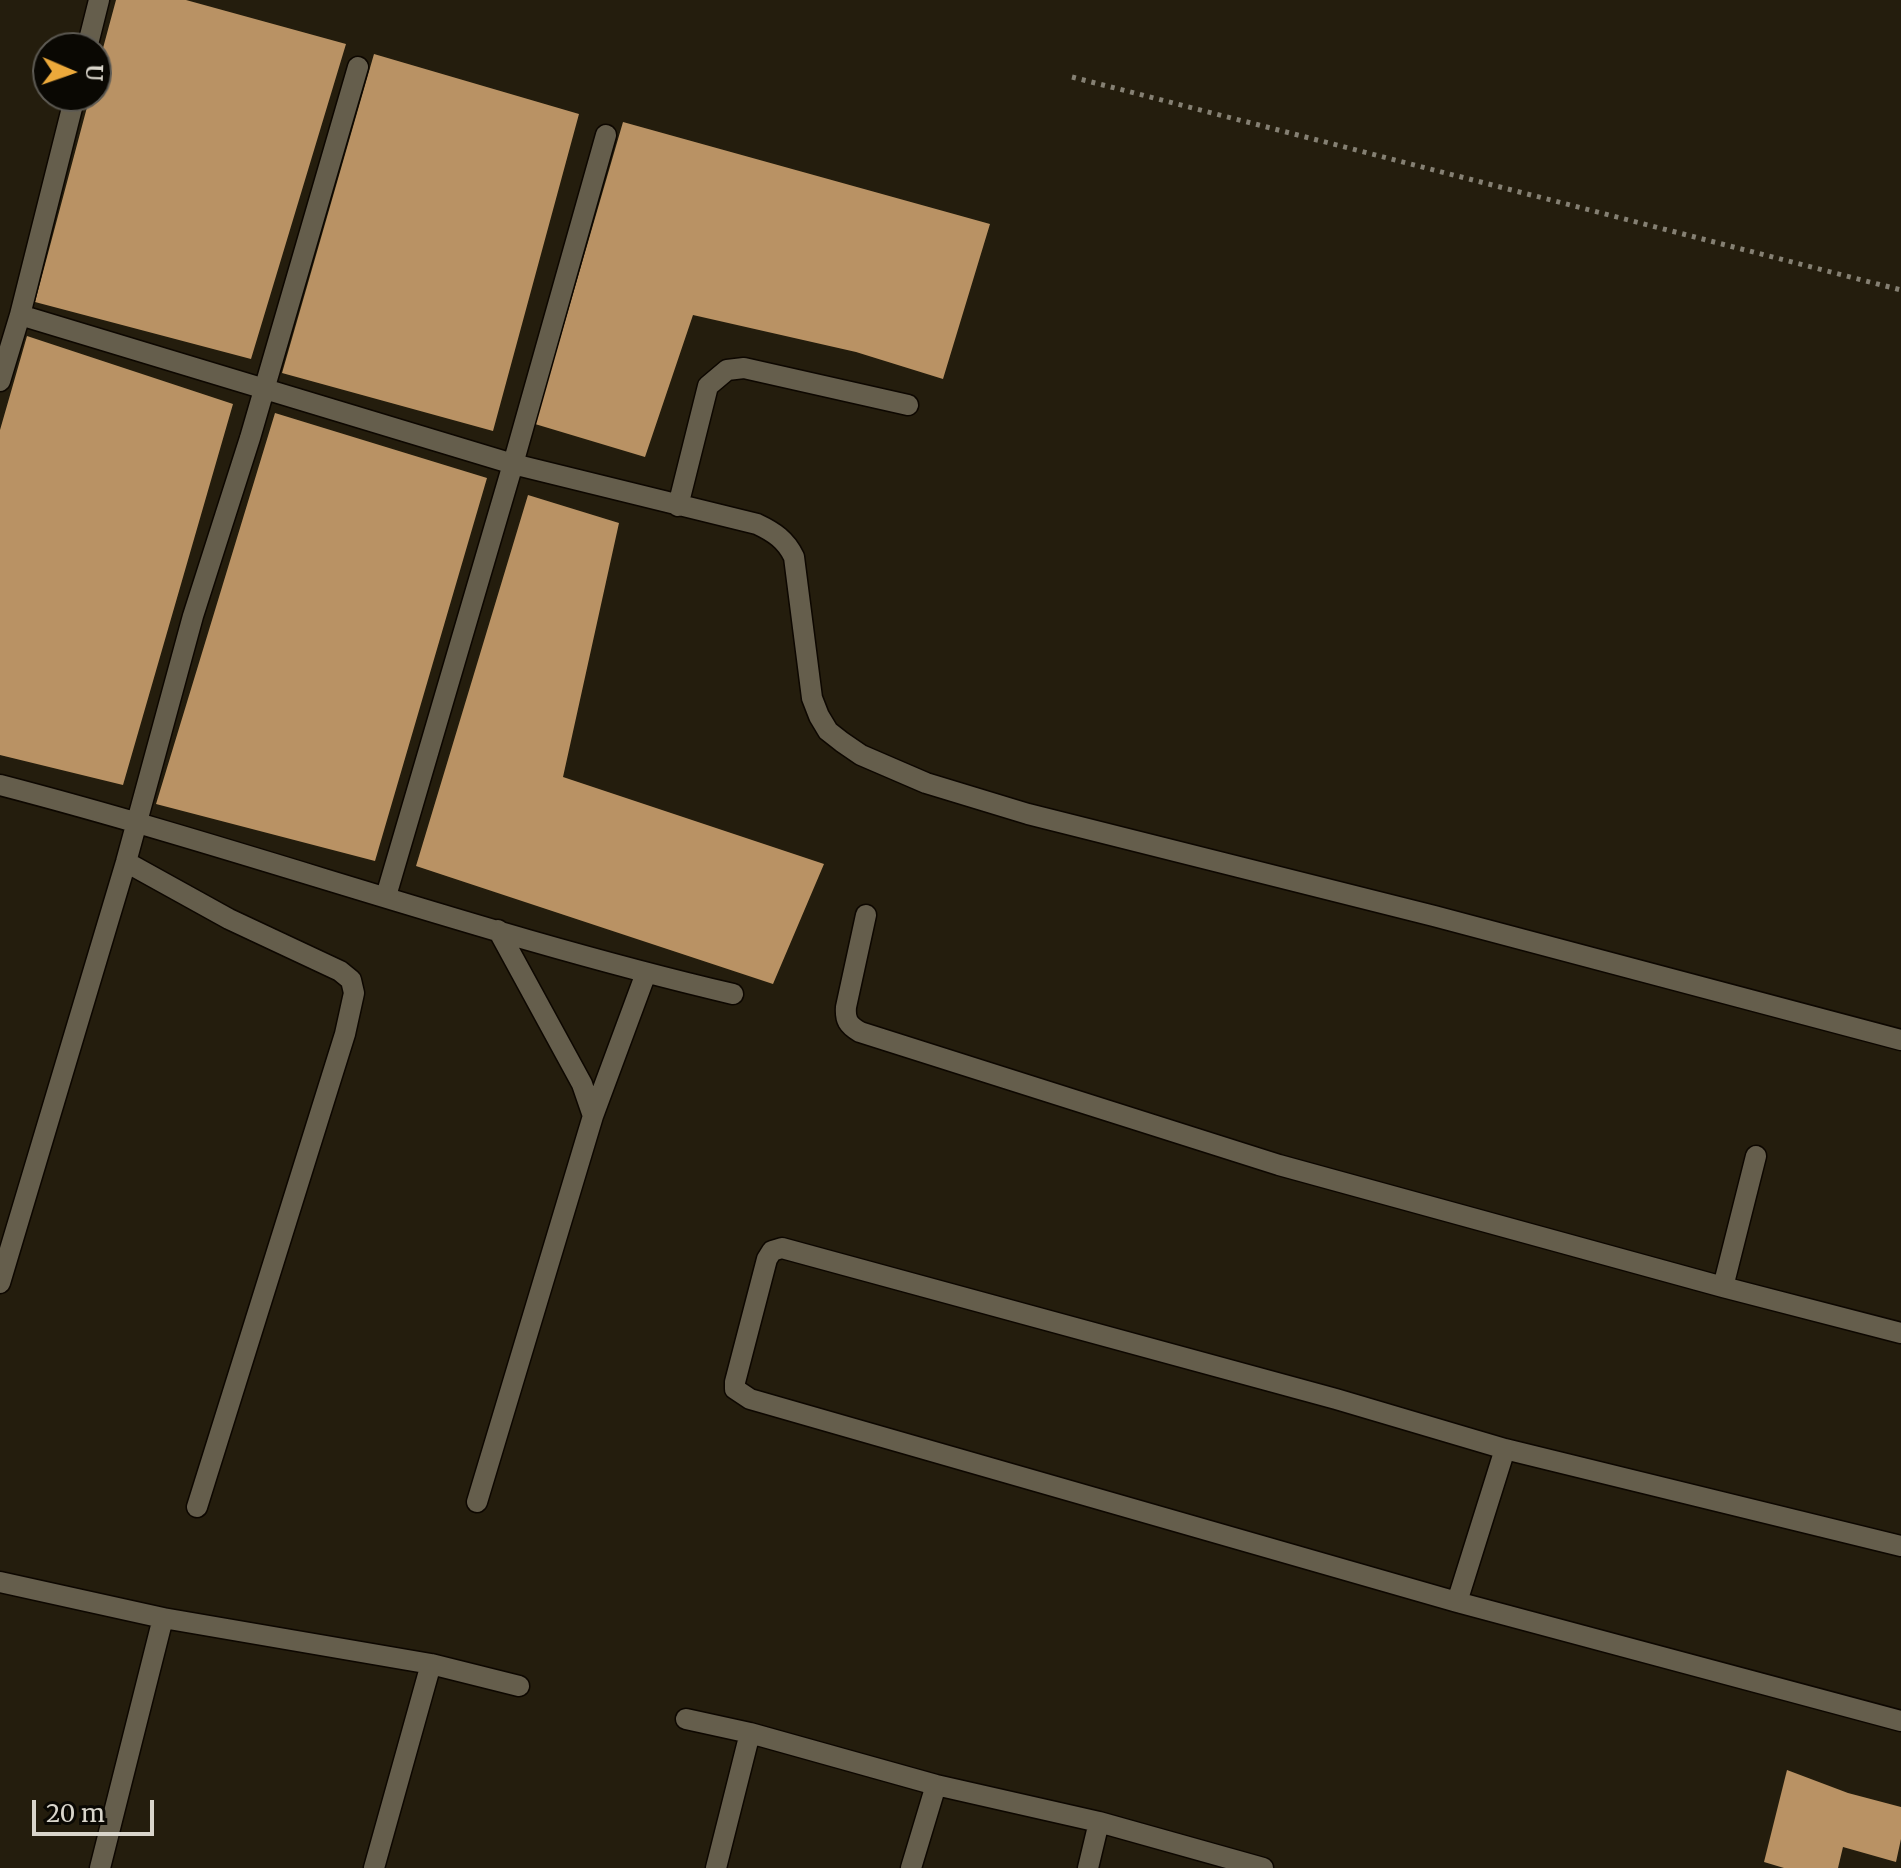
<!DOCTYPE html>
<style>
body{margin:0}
#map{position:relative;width:1901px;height:1868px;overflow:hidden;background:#241d0d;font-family:Merriweather,serif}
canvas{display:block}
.north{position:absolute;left:32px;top:32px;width:80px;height:80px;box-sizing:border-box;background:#0a0803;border:2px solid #5d5a53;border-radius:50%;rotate:92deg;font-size:22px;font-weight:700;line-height:32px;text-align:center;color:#d9d5cb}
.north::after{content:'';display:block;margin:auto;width:28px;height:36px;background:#eca93b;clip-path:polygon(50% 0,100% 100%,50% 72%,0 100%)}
.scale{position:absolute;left:32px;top:1800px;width:122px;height:36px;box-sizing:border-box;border:4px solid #d9d5cb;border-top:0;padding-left:10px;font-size:24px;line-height:28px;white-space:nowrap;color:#d9d5cb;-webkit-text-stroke:6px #0a0803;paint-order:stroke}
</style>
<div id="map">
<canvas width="1901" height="1868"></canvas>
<div class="north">U</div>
<div class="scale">20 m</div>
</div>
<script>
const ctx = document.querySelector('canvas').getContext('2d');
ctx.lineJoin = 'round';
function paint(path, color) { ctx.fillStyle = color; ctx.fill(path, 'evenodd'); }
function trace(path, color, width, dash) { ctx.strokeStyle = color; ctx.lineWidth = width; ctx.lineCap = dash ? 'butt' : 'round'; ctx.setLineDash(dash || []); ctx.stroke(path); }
const building = new Path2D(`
 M116 0H186L346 44 251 359 35 302 90 96H96V74Z
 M374 54 579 114 493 431 282 373Z
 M623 122 990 224 943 379 856 352 693 315 645 457 535 424Z
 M27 336 233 404 123 785 0 755V430Z
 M275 413 487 478 375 861 156 804Z
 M528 495 619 523 563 777 824 864 773 984 416 866Z
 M1787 1770 1848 1793 1901 1807V1839L1896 1862 1843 1847 1838 1868H1784L1764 1862Z`);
const path = new Path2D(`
 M1072 77 1901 290`);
const minor = new Path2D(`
 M87 48 99 0
 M20 315 513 464 757 524C774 532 786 540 794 557L812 698 819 716 828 731 842 742 861 755 926 783 1028 814 1434 916 1901 1040
 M0 381 20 315 75 96
 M678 506 708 386 727 370 744 368 908 405
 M0 785C246 849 486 936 733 994
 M126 862 229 919 340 971 351 980 354 993 345 1034 197 1507
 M386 896 513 464 606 135
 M866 915 846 1007C845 1020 848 1025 860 1032L1279 1165 1723 1287 1901 1333
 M593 1116 646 973
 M0 1283 126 862 193 616 250 438 358 67
 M1723 1287 1756 1156
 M477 1502 593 1116 582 1084 498 930
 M1901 1546 1505 1449 1336 1399 782 1248 772 1251 767 1259 735 1382V1389L750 1399 1457 1602 1901 1721
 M0 1582 163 1618 431 1664 519 1686
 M1457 1602 1505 1449
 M686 1719 750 1733
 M100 1868 163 1618
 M374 1868 431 1664
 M716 1868 750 1733 936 1785 1099 1822 1263 1868
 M911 1868 936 1785
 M1088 1868 1099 1822`);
paint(building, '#b99264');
trace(minor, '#0d0700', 23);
trace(path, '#858073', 5, [4, 6]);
trace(minor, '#655e4c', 20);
</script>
